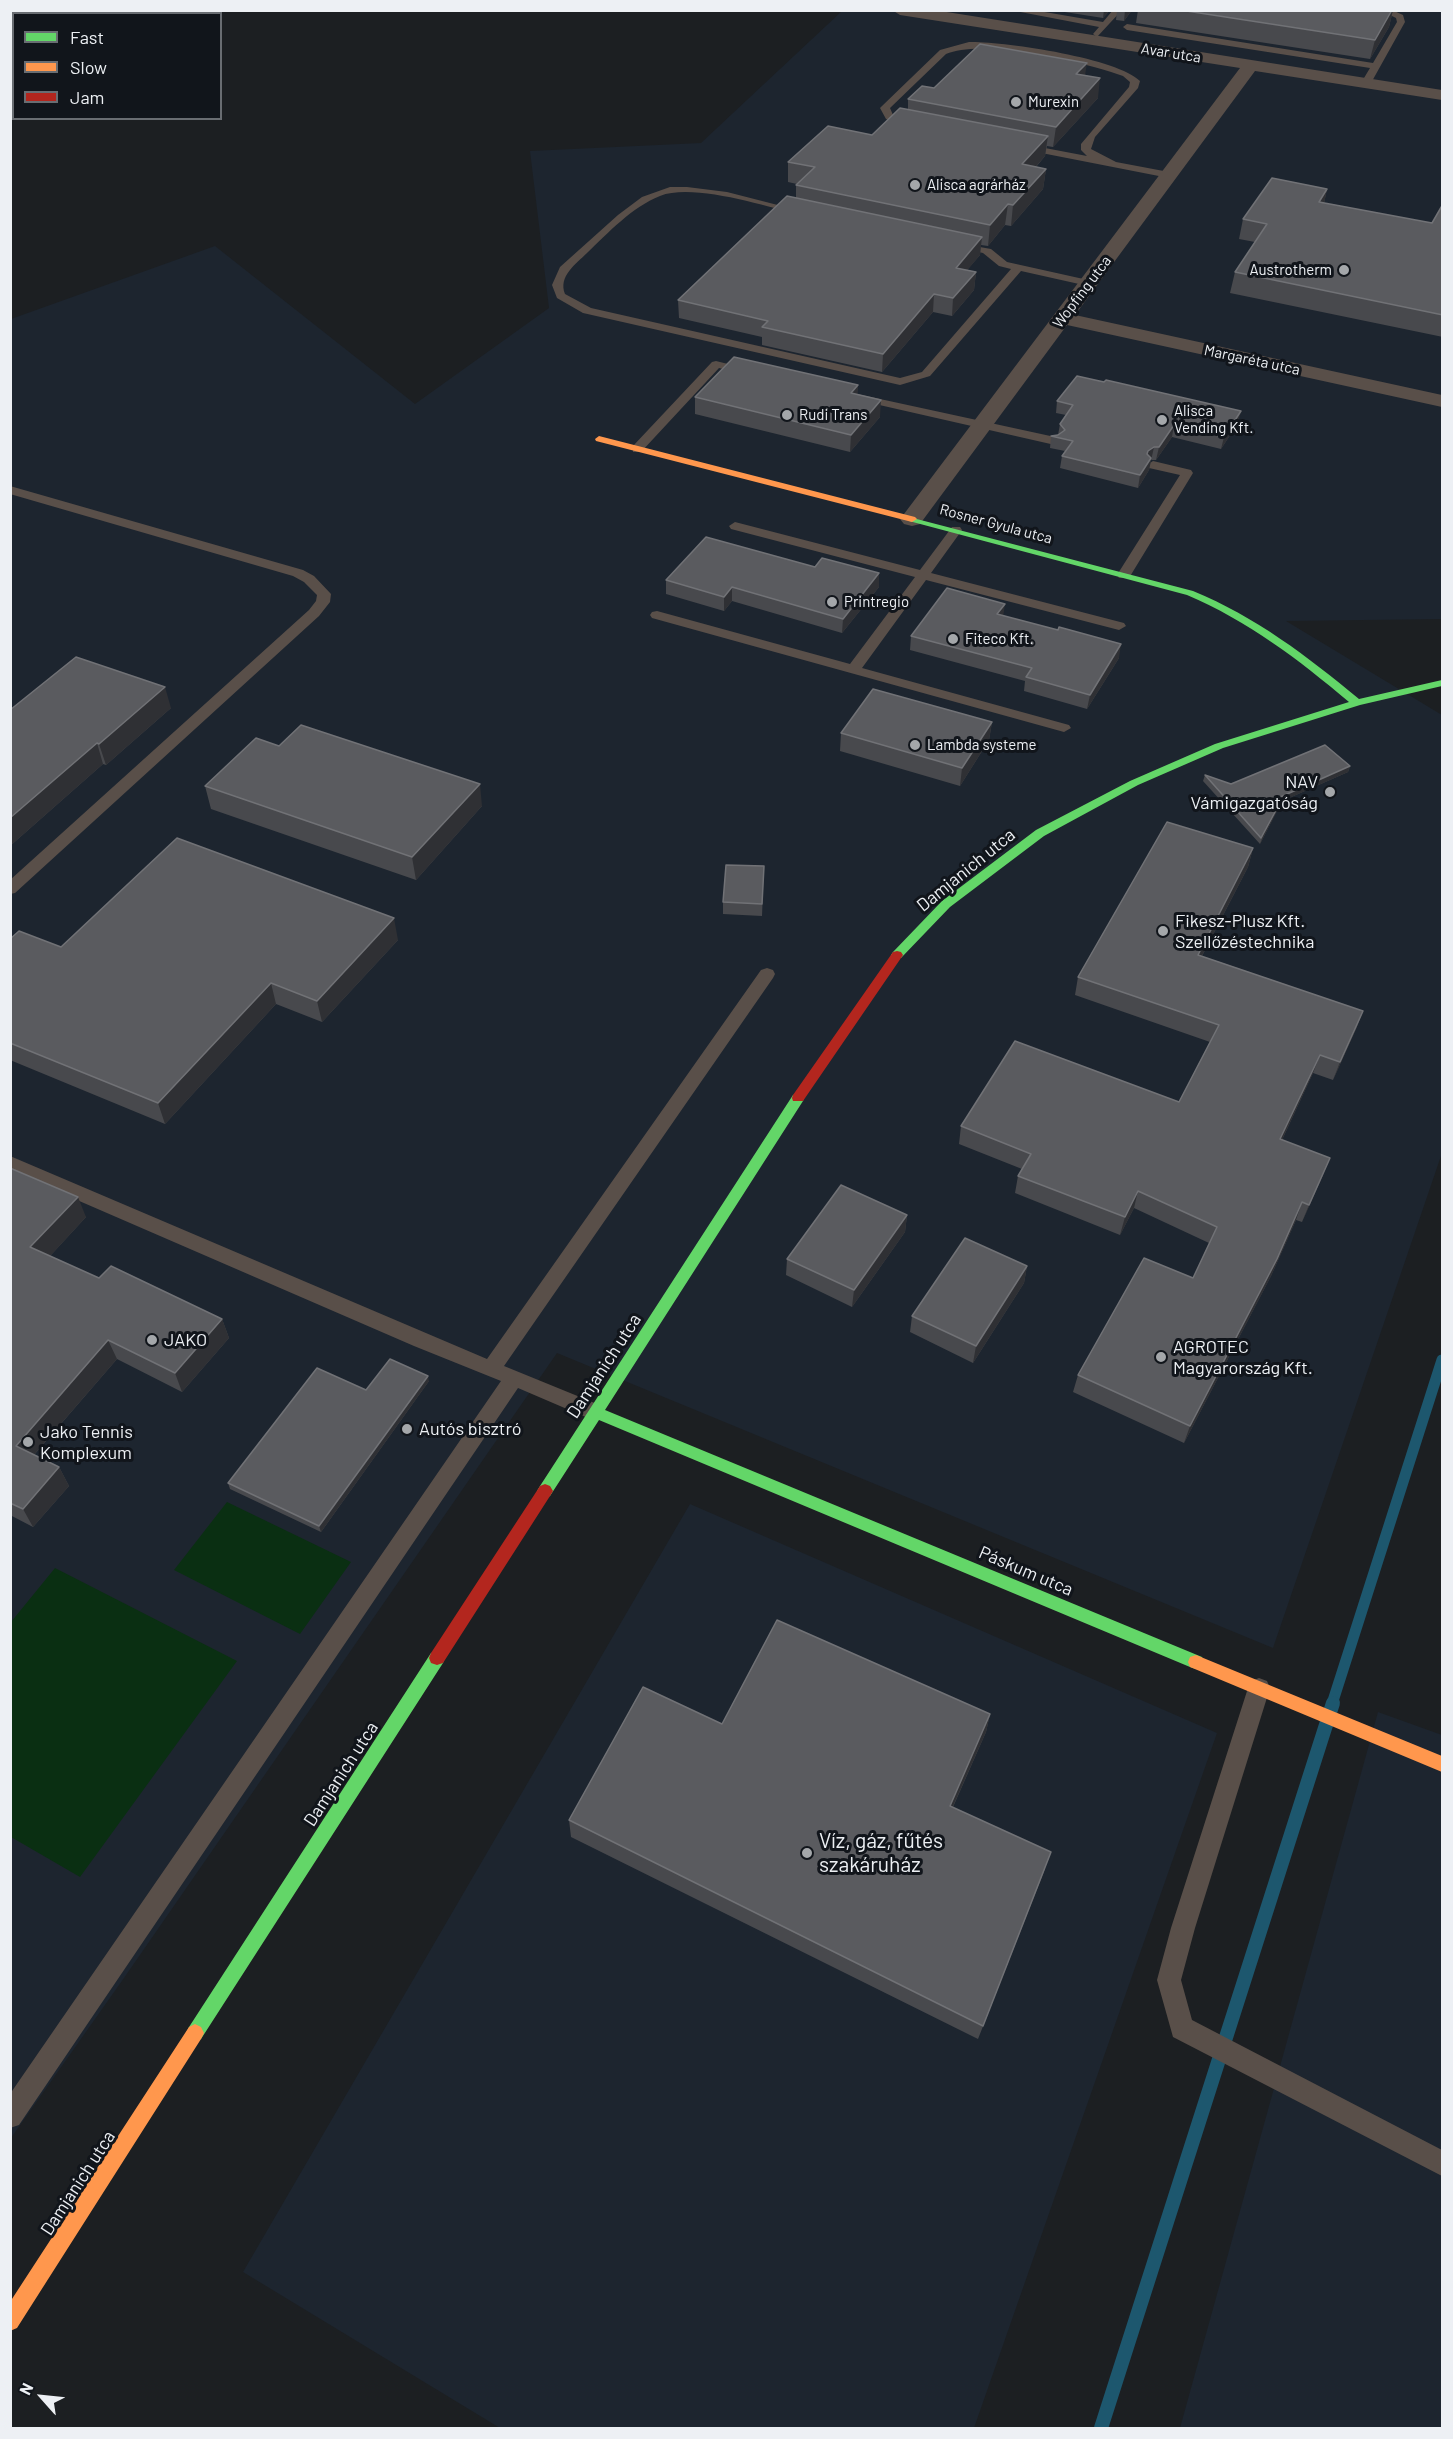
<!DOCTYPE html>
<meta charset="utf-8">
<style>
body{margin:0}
#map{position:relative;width:1453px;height:2439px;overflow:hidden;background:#1c1f22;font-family:Barlow,sans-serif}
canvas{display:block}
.frame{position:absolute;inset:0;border:12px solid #edf0f4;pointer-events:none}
.legend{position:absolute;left:12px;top:12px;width:210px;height:108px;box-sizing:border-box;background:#11151b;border:2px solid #696d72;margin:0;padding:8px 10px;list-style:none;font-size:18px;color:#edf0f4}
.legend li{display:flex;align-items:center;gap:12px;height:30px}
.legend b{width:30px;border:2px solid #696d72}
.north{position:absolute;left:12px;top:2367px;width:60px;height:60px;-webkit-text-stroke:4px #11151b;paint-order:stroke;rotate:297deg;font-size:16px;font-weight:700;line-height:24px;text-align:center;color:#edf0f4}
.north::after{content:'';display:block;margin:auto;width:21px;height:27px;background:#edf0f4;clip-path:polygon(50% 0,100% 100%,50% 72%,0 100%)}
</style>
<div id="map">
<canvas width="1453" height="2439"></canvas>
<div class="frame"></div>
<ul class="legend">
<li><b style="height:8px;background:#63d668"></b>Fast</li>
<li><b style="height:8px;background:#ff974d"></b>Slow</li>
<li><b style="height:8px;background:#b3261e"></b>Jam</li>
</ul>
<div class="north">N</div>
</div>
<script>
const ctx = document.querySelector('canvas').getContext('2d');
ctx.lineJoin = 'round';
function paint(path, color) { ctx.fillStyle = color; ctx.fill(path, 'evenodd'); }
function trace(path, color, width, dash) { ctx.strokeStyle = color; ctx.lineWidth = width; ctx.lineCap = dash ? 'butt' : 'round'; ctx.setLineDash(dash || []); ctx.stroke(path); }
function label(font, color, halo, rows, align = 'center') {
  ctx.font = font + ' Barlow,sans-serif'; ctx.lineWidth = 6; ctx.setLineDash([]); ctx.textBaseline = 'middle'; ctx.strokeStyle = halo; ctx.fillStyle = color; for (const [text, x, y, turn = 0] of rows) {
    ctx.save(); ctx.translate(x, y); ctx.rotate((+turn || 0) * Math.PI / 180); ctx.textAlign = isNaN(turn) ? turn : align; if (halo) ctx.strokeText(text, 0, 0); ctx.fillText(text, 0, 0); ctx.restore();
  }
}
const built = new Path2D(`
 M842 11H1442V619L1286 621 1442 715V1153L1273 1648 557 1353 124 1978 11 2138V319L215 246 415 404 549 308 530 151 701 143Z
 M690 1504 1217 1733 974 2428H500L243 2272Z
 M1378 1712 1442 1735V2428H1180Z`);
const green = new Path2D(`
 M227 1502 351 1562 300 1634 174 1570Z
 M55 1568 237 1661 80 1877 11 1837V1622Z`);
const streamFar1 = new Path2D(`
 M1332 1704 1442 1360`);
const stream = new Path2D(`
 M1101 2428 1333 1703`);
const lane = new Path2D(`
 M1010 10H1033L1103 22 1113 10H1122L1097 37 1093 34 1099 27Z
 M1380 10H1392L1403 15 1405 22 1371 83 1366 86 1361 83 1370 68 1127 30 1123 27 1127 24 1373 63 1397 22 1396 18Z
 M969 42C1002 41 1118 58 1140 81L1138 88 1095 137 1091 149 1116 162 1169 172 1174 175 1169 178 1021 149 1019 147 1024 144 1087 156 1081 150V144L1129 87 1130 82 1123 76C1085 62 982 38 946 54L890 108 893 115 914 123V127H908L886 119 880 108 882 106 940 50Z
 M670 187H687L727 192 805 212 800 215C765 206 693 183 660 196 632 207 608 233 587 253 576 264 558 276 565 294L591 308 900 378 922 372 1011 269 999 266 983 253 952 246V242L991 249 1007 262 1088 280 1093 283 1088 286 1021 271 930 376 900 385 583 313 557 298 552 285 560 267 618 215 642 197Z
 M716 361 752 370 754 372 748 375 719 368 641 452H633V446L712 362Z
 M857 394 1055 437 1061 441 1055 445 853 399V395Z
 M1153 461 1191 470 1193 473 1129 578H1119L1117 575 1180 475 1149 468 1147 465Z
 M10 486 303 570 314 576 331 594 330 602 319 616 15 893 10 894V880L309 610 316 601 317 595 304 582 293 576 10 494Z
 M735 522 920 570 952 527H960L962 530 931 573 1124 623 1126 626 1119 630 926 580 862 668 1069 725 1071 728 1064 732 652 618 650 615 652 612 657 611 850 664 915 577 731 529 729 526Z
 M767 968 773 970 775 974 773 978 504 1366 602 1406 605 1412 602 1418 595 1420 588 1418 518 1388 19 2125 10 2128V2094L501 1381 414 1346 10 1171V1156L487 1359 761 970Z
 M1259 1678 1267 1681 1270 1688 1195 1928 1181 1980 1192 2020 1442 2150V2176L1173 2037 1157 1980 1171 1928 1248 1688 1251 1681Z`);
const street = new Path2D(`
 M892 10H934L1442 90V100L1255 71 1075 315 1442 395V407L1067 325 920 524 912 526 904 524 900 519 904 514 1240 68 900 15Z`);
const fast = new Path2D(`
 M909 517 1193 591C1256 617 1307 656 1359 699L1442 680V686L1360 705 1223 748 1138 785 1044 836 950 907 901 958H893L891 955 893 952 942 901 1036 830 1130 781 1215 744 1349 702C1298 659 1248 621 1187 595L909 521Z
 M798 1093 804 1098 803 1101 605 1410 1202 1657 1204 1662 1202 1667 1196 1669 1190 1667 599 1420 550 1496 545 1498 540 1496 537 1491 540 1486 793 1095Z
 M437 1651 443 1653 445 1658 443 1663 201 2039 195 2042 189 2039 186 2033 189 2027 431 1653Z`);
const slow = new Path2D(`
 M599 436 915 517 917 519 912 522 596 441 595 439Z
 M1196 1655 1442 1756V1772L1190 1667 1188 1662 1190 1657Z
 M195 2024 201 2027 204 2033 201 2039 17 2328 10 2331V2302L189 2027Z`);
const jam = new Path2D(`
 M897 951 901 952 903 955 901 958 803 1101H793L792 1098 793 1095 893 952Z
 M545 1484 550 1486 553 1491 550 1496 443 1663 437 1665 431 1663 429 1658 431 1653 540 1486Z`);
const wall = new Path2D(`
 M1052 10H1110L1103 18Z
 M1117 10H1132L1124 21 1116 20Z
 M1138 10H1393L1389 27 1370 59 1136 23Z
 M1085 75 1098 98 1053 147 1047 146 1045 156 1036 167 1046 169 1043 189 1011 226 1005 225 988 246 981 245 980 255 967 270 976 272 974 290 952 316 933 312 882 372 762 345V337L679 318 678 300 796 198V185L797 184 788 182V162L872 135 908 109V99L934 88Z
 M1327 189 1324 203 1432 223 1443 204V337L1230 293 1235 272 1255 242 1239 239 1243 219Z
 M858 385 857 394 880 417 850 452 695 414V397Z
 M1057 401 1238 423 1221 449 1172 437 1156 460H1151L1149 470 1138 488 1060 468 1062 456 1065 451 1050 448 1051 436 1058 435 1060 424 1066 415 1056 413Z
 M666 580 879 587 842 633 732 601 724 611 666 594Z
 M1003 615 1119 658 1087 709 1024 691 1025 681 910 650 911 636Z
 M171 708 106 765 103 764 10 846V710Z
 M992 722 989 740 960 786 840 751 841 733Z
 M279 746 482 806 416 880 211 809 205 786Z
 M1350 766 1348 772 1280 802 1279 807 1260 844 1203 781 1205 775 1231 784Z
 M1253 848 1248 867 1202 956 1363 1011 1356 1029 1333 1080 1313 1073 1282 1140 1323 1175 1302 1222 1296 1220 1271 1276 1184 1443 1073 1392 1078 1375 1193 1278 1209 1243 1134 1208 1120 1235 1015 1193 1018 1176 1022 1169 959 1144 961 1126 1179 1102 1210 1042 1075 995 1078 977Z
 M764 866 762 916 723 914V902Z
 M10 939 61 947 398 940 322 1022 276 1004 165 1124 10 1060Z
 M10 1168 86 1217 50 1256 99 1278 222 1319 229 1338 182 1392 117 1359 34 1455 59 1467 69 1486 33 1527 10 1515Z
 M907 1215 905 1232 852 1307 786 1275 787 1259Z
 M1027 1266 1024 1283 973 1363 910 1332 912 1316Z
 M429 1381 321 1532 230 1489 228 1483 366 1390Z
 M990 1714 986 1732 953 1807 1045 1869 978 2039 571 1837 569 1820 722 1724Z`);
const shadedWall = new Path2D(`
 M1104 10H1110L1103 18Z
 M1125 10H1132L1124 21Z
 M1392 10H1393L1389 27 1370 59 1375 40Z
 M1087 63 1084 82 1076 74Z
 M1100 78 1098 98 1053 147 1056 127Z
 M1048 136 1045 156 1020 185 1022 164Z
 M1046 169 1043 189 1011 226 1013 205Z
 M1327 189 1323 209 1319 202Z
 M1008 204 1005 225 988 246 990 225Z
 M982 237 980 255 954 286 956 268Z
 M976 272 974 290 952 316 953 298Z
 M934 294 933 312 882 372 883 354Z
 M858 385 857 402 851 393Z
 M881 400 880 417 850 452 851 435Z
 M1241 411 1238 423 1221 449 1224 437Z
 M1174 425 1172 437 1156 460 1159 447Z
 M1154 447 1149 470 1138 488 1140 475 1146 463 1148 451Z
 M879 573V587L842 633 843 619Z
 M732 587V601L724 611V597Z
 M1005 604 1003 618 997 614Z
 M1121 644 1119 658 1087 709 1090 695Z
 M165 687 171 708 106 765 99 744Z
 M992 722 989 740 960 786 962 768Z
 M97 743 103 764 10 846V818Z
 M1350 766 1348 772 1280 802 1279 807 1260 844 1276 799Z
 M480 784 482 806 416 880 412 857Z
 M1253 848 1248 867 1193 973 1198 955Z
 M394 918 398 940 322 1022 317 1001Z
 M271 983 276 1004 165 1124 158 1103Z
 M1363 1011 1356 1029 1333 1080 1340 1062Z
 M1320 1055 1313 1073 1274 1157 1280 1139Z
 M1330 1158 1323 1175 1302 1222 1309 1205Z
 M1138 1191 1134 1208 1120 1235 1125 1217Z
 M78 1197 86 1217 40 1267 30 1247Z
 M1302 1202 1296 1220 1271 1276 1184 1443 1190 1426Z
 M907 1215 905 1232 852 1307 854 1290Z
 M1027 1266 1024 1283 973 1363 976 1346Z
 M222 1319 229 1338 182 1392 175 1373Z
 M108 1340 117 1359 26 1464 16 1446Z
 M428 1376 429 1381 321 1532 319 1526Z
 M59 1467 69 1486 33 1527 23 1509Z
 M990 1714 986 1732 946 1822 950 1806Z`);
const building = new Path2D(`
 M1180 10H1392L1375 40Z
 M980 44 1087 63 1076 74 1100 78 1056 127 908 99 922 86 934 88Z
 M900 108 1048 136 1022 164 1046 169 1013 205 1008 204 990 225 796 185 815 167 788 162 828 126 872 135Z
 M1272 178 1327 189 1319 202 1432 223 1443 204V315L1235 272 1267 224 1243 219Z
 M787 196 982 237 956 268 976 272 953 298 934 294 883 354 762 327 768 321 678 300Z
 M734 357 858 385 851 393 881 400 851 435 695 397Z
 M1077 376 1104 382 1106 380 1241 411 1224 437 1174 425 1159 447H1154L1148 451 1147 454 1151 458 1140 475 1062 456 1073 441 1051 436 1058 435 1065 430 1060 424 1073 405 1057 401Z
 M706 537 815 567 822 558 879 573 843 619 732 587 724 597 666 580Z
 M947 588 1005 604 997 614 1058 630 1059 627 1121 644 1090 695 1026 677 1032 668 911 636Z
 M76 657 165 687 99 744 97 743 10 818V710Z
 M873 689 992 722 962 768 841 733Z
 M301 725 480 784 412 857 205 786 256 738 279 746Z
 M1325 745 1350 766 1276 799 1281 801 1261 838 1205 775 1231 784Z
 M1167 822 1253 848 1198 955 1363 1011 1340 1062 1320 1055 1280 1139 1330 1158 1309 1205 1302 1202 1277 1259 1190 1426 1078 1375 1144 1258 1193 1278 1217 1227 1138 1191 1125 1217 1018 1176 1031 1154 961 1126 1015 1041 1179 1102 1219 1025 1078 977Z
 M177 838 394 918 317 1001 271 983 158 1103 10 1043V939L19 931 61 947Z
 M726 865 764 866 762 904 723 902Z
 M10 1168 78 1197 30 1247 99 1278 111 1266 222 1319 175 1373 108 1340 16 1446 59 1467 23 1509 10 1503Z
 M841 1185 907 1215 854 1290 787 1259Z
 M965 1238 1027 1266 976 1346 912 1316Z
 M390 1359 428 1376 319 1526 228 1483 317 1368 366 1390Z
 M777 1620 990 1714 950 1806 1051 1852 983 2026 569 1820 643 1687 722 1724Z`);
const markers = [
 [1016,102,6,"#a4a7aa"],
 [915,185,6,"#a4a7aa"],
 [1344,270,6,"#a4a7aa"],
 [787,415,6,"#a4a7aa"],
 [1162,420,6,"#a4a7aa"],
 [832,602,6,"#a4a7aa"],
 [953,639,6,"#a4a7aa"],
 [915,745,6,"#a4a7aa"],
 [1330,792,6,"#a4a7aa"],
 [1163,931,6,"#a4a7aa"],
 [152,1340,6,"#a4a7aa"],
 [1161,1357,6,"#a4a7aa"],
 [407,1429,6,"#a4a7aa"],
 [28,1442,6,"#a4a7aa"],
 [807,1853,6,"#a4a7aa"]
];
const farStreetnames = [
 ["Avar utca",1171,53,9],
 ["Wopfing utca",1082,292,-53],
 ["Margaréta utca",1252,360,12],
 ["Rosner Gyula utca",996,524,15]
];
const farPoinames = [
 ["Murexin",1028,102],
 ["Alisca agrárház",927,185],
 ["Austrotherm",1332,270,"right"],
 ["Alisca",1174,411],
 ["Vending Kft.",1174,428],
 ["Rudi Trans",799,415],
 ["Printregio",844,602],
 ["Fiteco Kft.",965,639],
 ["Lambda systeme",927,745]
];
const poiNames = [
 ["NAV",1318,782,"right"],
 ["Vámigazgatóság",1318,803,"right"],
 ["Fikesz-Plusz Kft.",1175,921],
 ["Szellőzéstechnika",1175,942],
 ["JAKO",164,1340],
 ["AGROTEC",1173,1347],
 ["Magyarország Kft.",1173,1368],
 ["Autós bisztró",419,1429],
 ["Jako Tennis",40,1432],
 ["Komplexum",40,1453]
];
const streetNames = [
 ["Damjanich utca",966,870,-39],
 ["Damjanich utca",604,1366,-57],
 ["Páskum utca",1026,1571,23],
 ["Damjanich utca",341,1774,-57],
 ["Damjanich utca",78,2183,-57]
];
const nearPoinames = [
 ["Víz, gáz, fűtés",819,1841],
 ["szakáruház",819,1865]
];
paint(built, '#1d252f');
paint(green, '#0a2f12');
trace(streamFar1, '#1d576e', 11);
trace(stream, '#1d576e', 14);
paint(lane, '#594f49');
paint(street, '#594f49');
paint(fast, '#63d668');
paint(slow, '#ff974d');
paint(jam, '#b3261e');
paint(wall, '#48494d');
paint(shadedWall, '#2f3034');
paint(building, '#5a5b5f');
trace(building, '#717276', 1.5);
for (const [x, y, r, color] of markers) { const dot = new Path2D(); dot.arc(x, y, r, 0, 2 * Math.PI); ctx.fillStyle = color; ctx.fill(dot); trace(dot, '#11151b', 2); }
label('15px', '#edf0f4', '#11151b', farStreetnames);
label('15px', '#edf0f4', '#11151b', farPoinames, 'left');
label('18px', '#edf0f4', '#11151b', poiNames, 'left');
label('18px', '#edf0f4', '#11151b', streetNames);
label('21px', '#edf0f4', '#11151b', nearPoinames, 'left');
</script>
